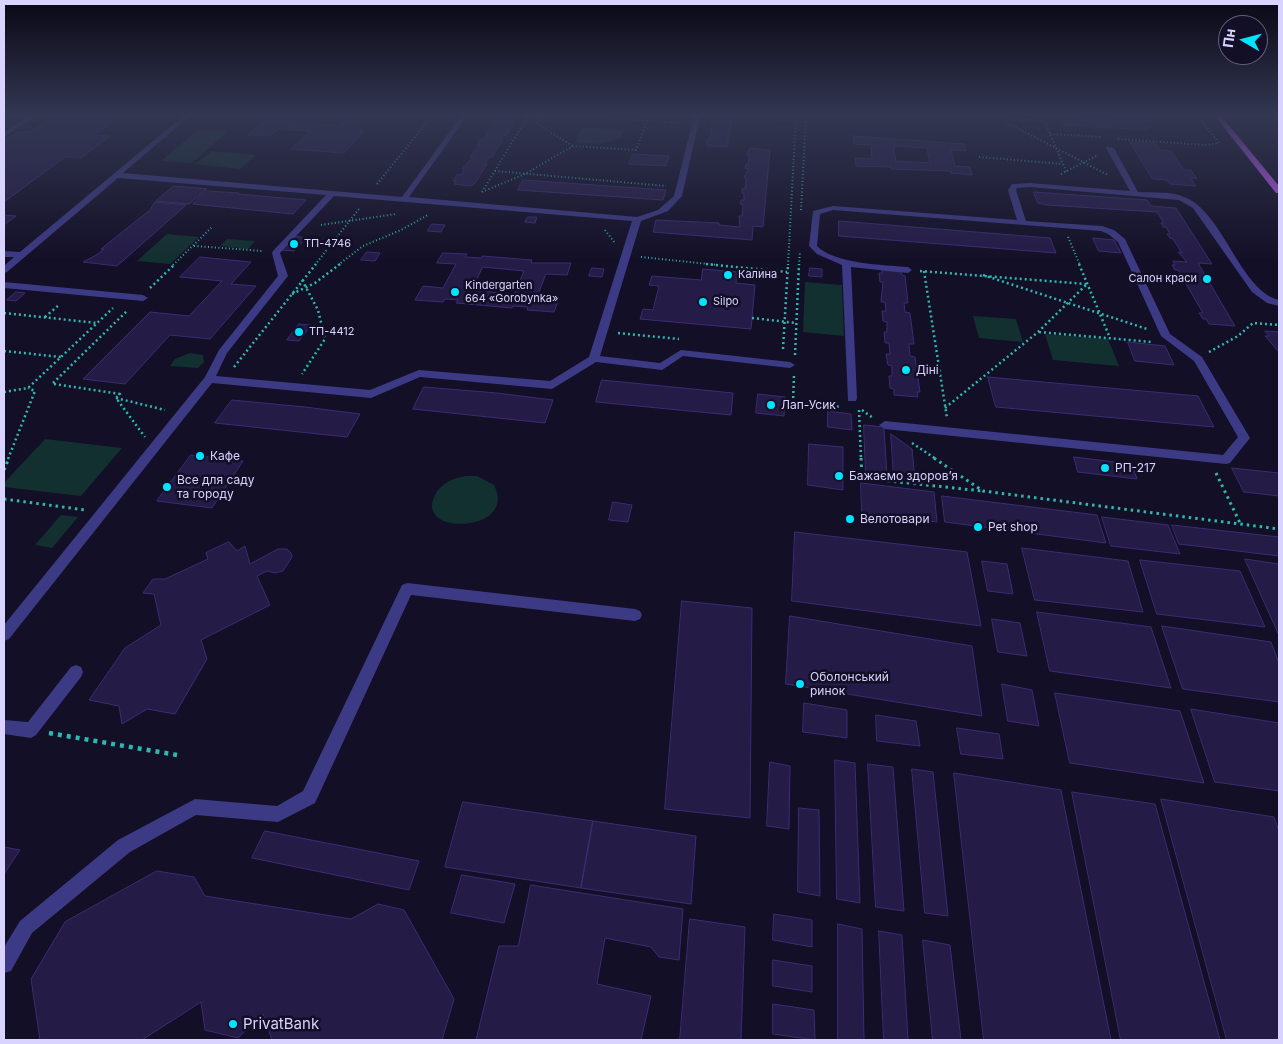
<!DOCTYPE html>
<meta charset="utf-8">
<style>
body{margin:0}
#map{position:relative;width:1283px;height:1044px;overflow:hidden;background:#130f26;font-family:Inter,sans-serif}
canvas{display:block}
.frame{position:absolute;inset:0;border:5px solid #d9d4ff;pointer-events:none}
.north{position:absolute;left:1218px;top:15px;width:50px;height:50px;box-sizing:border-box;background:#130f26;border:1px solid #625e7d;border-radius:50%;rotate:278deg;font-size:14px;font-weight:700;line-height:20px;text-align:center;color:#d9d4ff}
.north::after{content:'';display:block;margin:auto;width:18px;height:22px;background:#00e5ff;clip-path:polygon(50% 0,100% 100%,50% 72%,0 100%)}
</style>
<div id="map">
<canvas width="1283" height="1044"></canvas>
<div class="frame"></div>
<div class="north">Пн</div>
</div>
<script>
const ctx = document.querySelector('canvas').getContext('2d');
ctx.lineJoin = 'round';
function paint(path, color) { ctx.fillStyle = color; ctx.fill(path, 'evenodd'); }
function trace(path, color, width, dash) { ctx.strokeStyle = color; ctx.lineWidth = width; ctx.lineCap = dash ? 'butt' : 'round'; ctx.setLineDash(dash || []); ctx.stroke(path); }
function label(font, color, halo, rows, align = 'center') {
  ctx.font = font + ' Inter,sans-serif'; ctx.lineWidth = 5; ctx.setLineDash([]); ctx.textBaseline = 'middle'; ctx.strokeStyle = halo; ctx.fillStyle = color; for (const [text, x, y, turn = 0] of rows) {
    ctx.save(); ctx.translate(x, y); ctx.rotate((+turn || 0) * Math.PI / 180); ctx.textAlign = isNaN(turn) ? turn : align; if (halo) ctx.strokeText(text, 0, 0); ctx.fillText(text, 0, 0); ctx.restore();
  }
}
const green = new Path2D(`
 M582 127 624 130 621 138 599 144 575 142Z
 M198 130 228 131 192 163 161 161Z
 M212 151 256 155 240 169 195 164Z
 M167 234 199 237 170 264 137 261Z
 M227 239 255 241 248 249 220 246Z
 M805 282 842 285 844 336 803 332Z
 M973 316 1016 319 1023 342 979 338Z
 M1045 334 1108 339 1119 366 1053 360Z
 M190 353 203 355 204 362 198 368 170 366 175 359Z
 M45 439 122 448 81 496 4 487V483Z
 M466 476H477L494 485C519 533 413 537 435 495 441 483 453 478 466 476Z
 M61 515 78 517 52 548 35 545Z`);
const building = new Path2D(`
 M55 116H120L94 135 110 136 81 158 65 157 4 202V141L18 132H30Z
 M270 116H293L286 122 339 126 349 116H367L354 130 364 131 344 153 291 149 310 131 278 129 270 136 248 135Z
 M500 116 515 117 513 119H516L506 135H503L500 140H503L492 157H489L485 164H487L475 183 471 186 454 184 456 181H453L458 174 461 175 464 169H462L473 157H470L480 145H477L481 139H484L488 134H485L492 129 496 118Z
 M536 116 554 117 552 121 534 120Z
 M714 116H732L727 147 708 146V143H706V140H709Z
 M1127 116H1148L1152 122 1141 121 1147 130 1063 125 1060 117 1133 121Z
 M771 117 789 118V121L771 120Z
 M854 136 964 144 966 151 951 150 955 166 970 167 972 175 951 173V171L892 169 891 167 856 166 855 158 872 159 871 145 854 144ZM894 146 927 148 930 163 896 161Z
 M1130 142 1155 143 1160 150 1171 151 1184 170H1191L1194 175 1197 178H1190L1196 186 1170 184 1167 180 1153 179Z
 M750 148 770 150 763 227 753 226 752 240 653 232 656 220 719 223V225L740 227 739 216H742L743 205 740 204 741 200H744V194L742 193V189H745L746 178H744L748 169 745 168 746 164 748 165 749 155H747Z
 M633 154 669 156 666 166 629 164Z
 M523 180 666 190 663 200 518 190Z
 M174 186 207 189 189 204 156 201Z
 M207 191 239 193 238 194 306 200 293 214 193 204Z
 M1034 192 1147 200 1151 206 1176 208 1212 264 1198 263 1235 326 1209 324 1206 319H1203L1199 313H1203L1178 270H1175L1172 265H1175L1173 261 1187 262 1178 252 1182 253 1173 239 1170 238 1167 234H1170L1166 227H1163L1161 223H1164L1157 212 1047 205 1038 203Z
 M155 202 186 205 117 266 83 262 98 254 104 249H101L150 210Z
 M4 215 16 216 4 225Z
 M528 217H537L535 223 525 222Z
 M839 221 1050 238 1056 253 839 236Z
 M432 224 445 225 441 232 428 231Z
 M295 236 306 238 294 251 282 250Z
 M1093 238 1114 240 1121 253 1099 251Z
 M367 252 380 253 375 261 361 260Z
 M443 253 467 254 465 257 481 258 482 256 532 260 531 263H571L567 275 546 274 537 297 559 299 554 312 527 310 528 307 513 306 512 308 456 303 458 300 445 299 443 302 415 300 423 286 443 288 456 264 437 263ZM483 267 524 271 514 294 472 290Z
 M200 257 251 262 231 284 256 286 210 339 170 335 125 384 83 379 150 312 189 316 222 281 180 277Z
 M592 268 604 269 602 277 589 276Z
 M810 268 822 269V277L809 276Z
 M703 269 737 272 736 283 755 285 751 329 640 319 643 309 653 310 659 286 649 285 652 276 701 280Z
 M882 270 901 272 902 275 905 276 908 303H904L905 312 910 313 914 344H909L910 356 915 357 920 392H917L918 397 894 395V389L890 388 889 376H892V366L888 365 886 354H890L889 343H885L884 332H887V322L883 321 882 311H886L885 302H881L883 282H880L879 273H882Z
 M16 292 25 293 16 301 7 300Z
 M299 324 311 325 299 341 287 340Z
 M1265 331 1279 332V352L1265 336H1269Z
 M1128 342 1165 346 1174 365 1135 361Z
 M988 377 1198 396 1214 427 996 407Z
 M602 380 733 393 731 415 596 402Z
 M424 387 497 393 553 400 545 423 413 409Z
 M758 394 785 397 784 416 756 413Z
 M232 400 305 407 360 414 347 437 215 423Z
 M828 411 851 414 852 430 828 427Z
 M864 425 884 427 887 477 866 475Z
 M891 434 912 449 915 480 894 478Z
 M809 444 843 447V490L808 485Z
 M191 455 243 461 212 508 157 501Z
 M1074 457 1132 464 1137 479 1078 472Z
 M1232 468 1279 473V496L1244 492Z
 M861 483 934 492 937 522 862 513Z
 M942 496 1097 515 1106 543 945 522Z
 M613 502 632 505 628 522 609 520Z
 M1102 517 1168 525 1180 554 1111 546Z
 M1172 525 1279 537V556L1179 544Z
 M795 532 967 552 981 626 792 601Z
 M229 542 237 551 245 546 250 564 278 549H287L291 553 292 557 283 571 275 573 267 571 257 576 270 605 201 640 207 659 175 714 147 709 122 724 119 706 89 700 125 648 161 625 154 594 143 593 153 579H165L208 559 206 553Z
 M1022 548 1128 561 1143 612 1035 600Z
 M1245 559 1279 564V635Z
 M1140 560 1240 571 1265 627 1157 614Z
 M982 561 1007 564 1013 594 988 591Z
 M682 601 752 608 750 818 665 809Z
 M1037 612 1151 627 1171 688 1050 671Z
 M790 616 972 646 982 716 786 684Z
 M992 619 1020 623 1027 656 998 652Z
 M1162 626 1271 642 1279 663V702L1183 689Z
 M1002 684 1032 690 1039 726 1008 721Z
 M1055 693 1180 711 1204 783 1070 763Z
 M804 703 847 710V738L803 732Z
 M1191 709 1279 723V791L1215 782Z
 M876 715 916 721 920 746 877 741Z
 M957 728 999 734 1003 759 961 754Z
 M835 760 855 763 860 903 837 899Z
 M770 762 790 766 789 829 767 826Z
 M868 764 893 767 904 911 876 907Z
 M912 769 933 772 948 916 925 913Z
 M954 773 1061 790 1111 1040H984Z
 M1072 792 1155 804 1220 1040H1121Z
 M1161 799 1274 817 1279 831V1040H1227Z
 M463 802 593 821 581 888 445 867Z
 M799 808 819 810 820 896 798 892Z
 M593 821 696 836 691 904 581 888Z
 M265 831 419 861 409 890 252 858Z
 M4 847 20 850 4 874Z
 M157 871 194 877 205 896 351 919 378 904 404 910 454 999 442 1040H272L263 1014 238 1038 205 1030 201 1002 142 1040H40L31 979 65 922Z
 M462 875 515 884 504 923 451 913Z
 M531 885 683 909 679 960 659 957 651 947 605 938 597 984 651 996 641 1040H476L499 946H518Z
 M774 914 812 920V947L773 940Z
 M690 919 745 927 741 1040H680Z
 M838 924 862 929 864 1040H838Z
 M879 931 902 935 908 1040H884Z
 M923 940 950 945 961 1040H933Z
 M773 960 812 966V992L773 986Z
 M773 1004 814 1010 815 1040 773 1034Z`);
const pathFar3 = new Path2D(`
 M573 116 682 123
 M982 116 1043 121
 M994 116 1108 175
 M1042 116 1067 173
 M1240 116 1279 119
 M527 118 573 146
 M1050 134 1102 137
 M1118 139 1205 145 1219 143 1198 116
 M979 157 1063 164
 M495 171 666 186
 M1061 174 1098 155
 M377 184 432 116
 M482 192 525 174 573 146 636 150 649 116
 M482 192 528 116
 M801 210 806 116
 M321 225 396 214
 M605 230 615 243
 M1068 237 1080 265
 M194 246 263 251
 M641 257 718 265
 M173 265 212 227
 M315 265 359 209
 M338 265 363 246 401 230 428 215
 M788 265 796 116
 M799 265 800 251`);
const pathFar2 = new Path2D(`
 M706 264 787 272
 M1079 264 1110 338
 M920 271 1086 284
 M924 271 947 418
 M983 275 1147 329
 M302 280 318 310 325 339 302 374
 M150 288 175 264
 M292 294 315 283 340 264
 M4 313 97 323
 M45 317 60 304
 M752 318 796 323
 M1039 332 1152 342
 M618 333 679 339
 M783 349 788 264
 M4 351 61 357
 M1209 352 1238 336 1253 323 1279 325
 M795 355 799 264
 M234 367 316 264
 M794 376 793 402 841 407
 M53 383 128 310
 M54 384 120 394 116 398 145 437
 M4 392 28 388 113 308
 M116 398 165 410
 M945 408 1038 332 1087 284
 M859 410 861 459
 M862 410 873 418
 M912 443 936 459
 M8 459 35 391 28 388`);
const pathFar1 = new Path2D(`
 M861 458 862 478 982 491
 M934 458 983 491 1279 529
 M4 470 9 458
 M1216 473 1240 523
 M4 499 85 510`);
const path = new Path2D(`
 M49 733 177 755`);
const minor = new Path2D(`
 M29 116H36L4 137V132Z
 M183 116H190L123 173 402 197 461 116H467L409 197 637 217 658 210 674 196 694 116H700L682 196 668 211 641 221 600 356 660 363 681 350 790 362 795 365 790 368 683 356 662 370 596 362 552 389 420 377 371 398 212 383 9 639 4 641V625L205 377 219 350 278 276 272 253 273 251 326 195 118 178 7 272 4 273V266L14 257H4V251L20 252ZM334 196 632 221 589 357 550 381 419 370 370 390 216 376 227 353 288 276 280 253Z
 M1107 146 1114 148 1138 192C1152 193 1171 191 1184 197 1223 211 1240 291 1279 300V306L1267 303 1252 292 1193 208 1179 200 1030 187 1017 188 1016 190 1026 221 1102 226 1114 230 1125 239 1170 334 1202 357 1250 438 1230 463 1226 464 885 429 879 425 885 421 1223 455 1238 437 1194 361 1161 336 1118 242 1108 234 1101 231 833 210 820 214 817 246C835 264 883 265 908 267L912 270 908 273 851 267 857 398 856 401H848L842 265 817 254 809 246 813 211 833 206 1017 220 1008 190 1012 184 1030 183 1130 191 1106 148Z
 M4 282 143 295 148 298 143 301 4 288Z
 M407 583 635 609 640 611 642 615 640 619 635 621 411 595 315 803 278 822 196 815 130 852 32 933 11 971 4 973V947L20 921 118 840 195 799 277 806 303 791 402 585Z
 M76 665 81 667 83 672 81 677 36 735 31 738 4 734V720L28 722 71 667Z`);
const major = new Path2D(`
 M1215 116H1221L1279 186V193H1276Z`);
const markers = [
 [294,244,5,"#00e5ff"],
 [728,275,5,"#00e5ff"],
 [1207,279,5,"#00e5ff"],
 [455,292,5,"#00e5ff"],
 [703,302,5,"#00e5ff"],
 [299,332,5,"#00e5ff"],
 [906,370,5,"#00e5ff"],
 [771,405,5,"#00e5ff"],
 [200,456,5,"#00e5ff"],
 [1105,468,5,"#00e5ff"],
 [839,476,5,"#00e5ff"],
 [167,487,5,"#00e5ff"],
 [850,519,5,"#00e5ff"],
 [978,527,5,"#00e5ff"],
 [800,684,5,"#00e5ff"],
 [233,1024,5,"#00e5ff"]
];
const farPoinames = [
 ["ТП-4746",304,244],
 ["Калина",738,275],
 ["Салон краси",1197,279,"right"],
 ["Kindergarten",465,286],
 ["664 «Gorobynka»",465,299],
 ["Silpo",713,302],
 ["ТП-4412",309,332]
];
const poiNames = [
 ["Діні",916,370],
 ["Лап-Усик",781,405],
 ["Кафе",210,456],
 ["РП-217",1115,468],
 ["Бажаємо здоровʼя",849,476],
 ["Все для саду",177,480],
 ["та городу",177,494],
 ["Велотовари",860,519],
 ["Pet shop",988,527],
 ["Оболонський",810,677],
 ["ринок",810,691]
];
const nearPoinames = [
 ["PrivatBank",243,1024]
];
paint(green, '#12302f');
paint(building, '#241b47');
trace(building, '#3b2d73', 1);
trace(pathFar3, '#2fb8b0', 2, [1, 2.5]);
trace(pathFar2, '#2fb8b0', 2.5, [2, 3]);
trace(pathFar1, '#2fb8b0', 3, [2.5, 4]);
trace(path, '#2fb8b0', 4.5, [4, 5]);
paint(minor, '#3d3a85');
paint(major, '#c25bff');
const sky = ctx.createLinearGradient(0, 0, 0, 262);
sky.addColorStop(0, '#0a0815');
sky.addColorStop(0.44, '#333752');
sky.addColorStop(1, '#33375200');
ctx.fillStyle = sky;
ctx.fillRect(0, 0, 1283, 262);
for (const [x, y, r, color] of markers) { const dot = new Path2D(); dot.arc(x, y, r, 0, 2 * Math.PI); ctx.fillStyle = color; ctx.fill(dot); trace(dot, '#130f26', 2); }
label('11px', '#d9d4ff', '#130f26', farPoinames, 'left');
label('12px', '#d9d4ff', '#130f26', poiNames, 'left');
label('15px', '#d9d4ff', '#130f26', nearPoinames, 'left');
</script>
